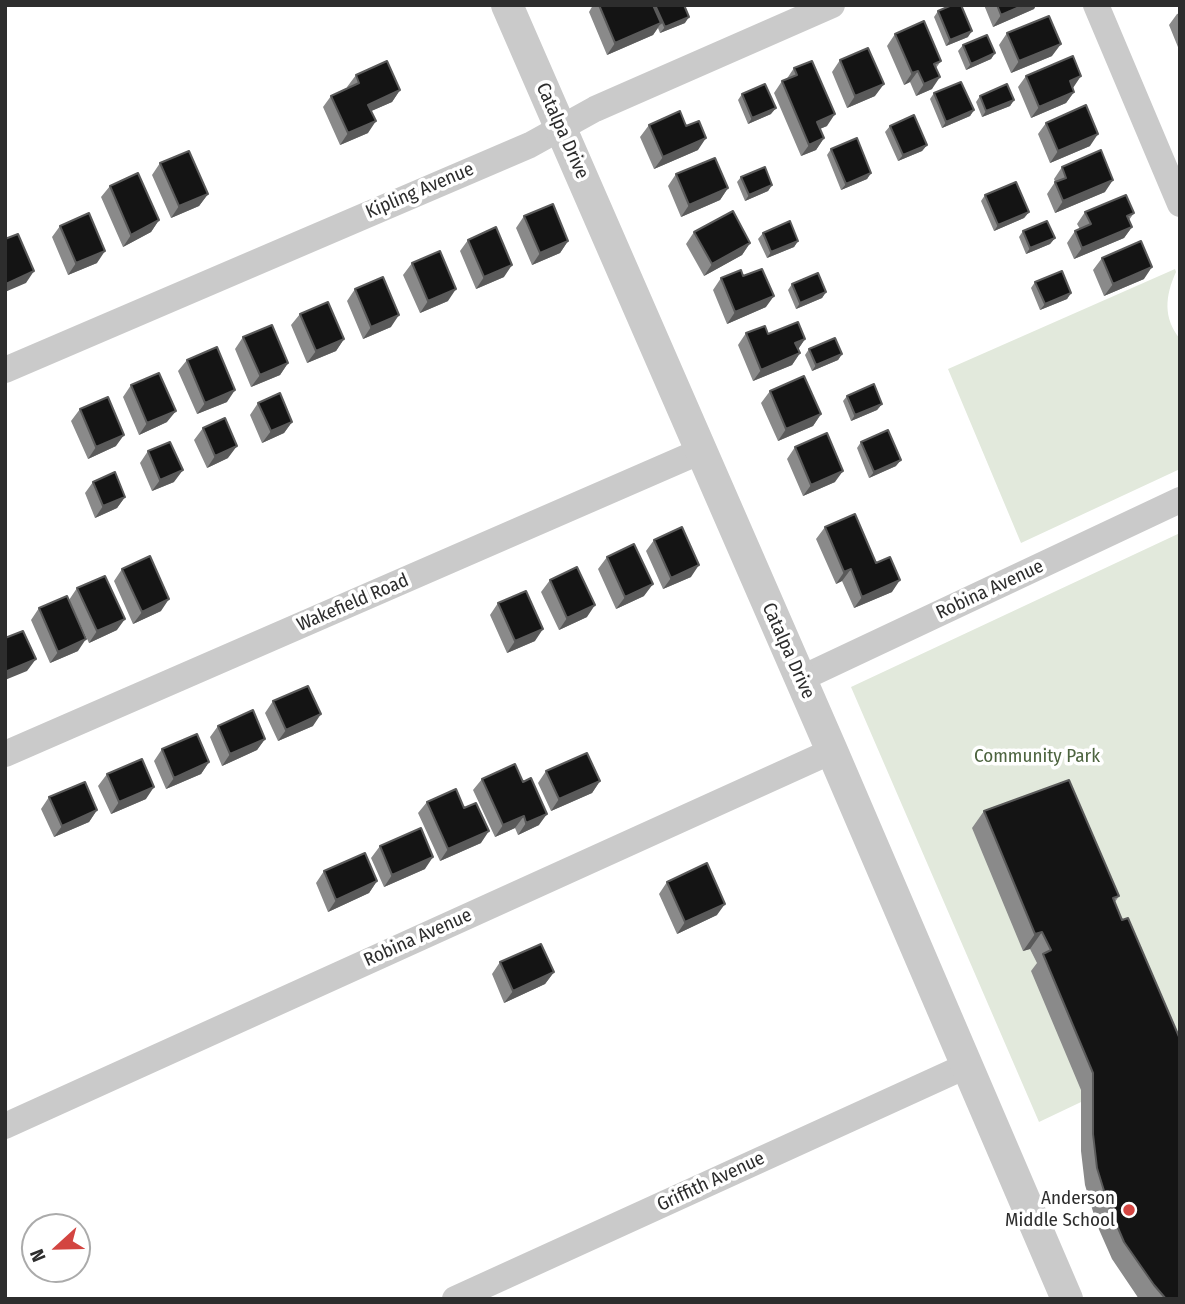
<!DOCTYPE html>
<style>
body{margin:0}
#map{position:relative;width:1185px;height:1304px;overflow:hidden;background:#fff;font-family:"Fira Sans Condensed",sans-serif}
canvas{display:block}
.frame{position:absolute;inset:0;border:7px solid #2d2d2d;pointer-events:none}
.north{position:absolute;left:21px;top:1213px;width:70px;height:70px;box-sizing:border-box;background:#fff;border:2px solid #ababab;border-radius:50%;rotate:248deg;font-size:19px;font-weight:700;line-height:28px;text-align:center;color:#2d2d2d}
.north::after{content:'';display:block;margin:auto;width:24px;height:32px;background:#d34541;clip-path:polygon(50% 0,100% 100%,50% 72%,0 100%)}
</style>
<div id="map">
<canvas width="1185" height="1304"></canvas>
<div class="frame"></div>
<div class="north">N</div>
</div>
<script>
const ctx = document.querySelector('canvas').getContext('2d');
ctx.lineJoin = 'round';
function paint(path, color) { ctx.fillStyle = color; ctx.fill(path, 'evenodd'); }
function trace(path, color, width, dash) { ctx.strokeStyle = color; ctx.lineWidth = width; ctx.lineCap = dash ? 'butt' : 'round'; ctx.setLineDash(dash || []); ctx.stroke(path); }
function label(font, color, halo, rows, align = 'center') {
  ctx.font = font + ' "Fira Sans Condensed",sans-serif'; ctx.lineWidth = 7; ctx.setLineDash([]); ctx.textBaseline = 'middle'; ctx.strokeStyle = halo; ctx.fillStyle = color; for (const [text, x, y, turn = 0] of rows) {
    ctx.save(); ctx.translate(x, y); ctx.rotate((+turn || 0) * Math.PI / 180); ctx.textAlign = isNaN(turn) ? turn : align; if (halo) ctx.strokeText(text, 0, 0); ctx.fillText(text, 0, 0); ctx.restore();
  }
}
const green = new Path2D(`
 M1175 269 1176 272C1165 296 1163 318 1180 339V469L1021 543 948 369Z
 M1180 533V1055L1039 1122 851 687Z`);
const minor = new Path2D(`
 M1096 5 1180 204
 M5 370 530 145 595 109 832 5
 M800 679 1180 500
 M5 754 701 451
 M5 1126 832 751
 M455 1299 966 1066`);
const tertiary = new Path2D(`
 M507 5 832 751 1067 1299`);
const wall = new Path2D(`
 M593 5H684L685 23 660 33 658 28 653 35 607 55 589 12Z
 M984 5H1036L1034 9 993 27Z
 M938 11 968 37 946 46 934 17Z
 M1180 13V52L1169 25 1177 14Z
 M1007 33 1052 56 1011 73 999 45Z
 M895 34 941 61 936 68 932 89 916 96 910 82 904 85 887 46Z
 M963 45 995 53 991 59 966 70 958 51Z
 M840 60 875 96 847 108 832 72Z
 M794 68 827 126 820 129 824 138 816 150 801 156 774 93 782 81 786 80Z
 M356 75 400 90 392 102 371 111 368 133 340 145 323 107 331 96 348 88 347 87Z
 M1026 76 1073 88 1074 92 1066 103 1031 118 1018 87Z
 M934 93 974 110 970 116 942 128 930 99Z
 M742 94 771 114 748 124 738 100Z
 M980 96 1014 100 1010 106 982 117 976 102Z
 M1046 123 1090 146 1050 163 1038 134Z
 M649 125 698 150 654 169 640 137Z
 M890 126 927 145 922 151 898 161 885 132Z
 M831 149 871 173 867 179 841 190 827 155Z
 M160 163 208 194 199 206 171 218 152 175Z
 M1062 167 1105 192 1055 213 1047 194 1055 182 1054 179Z
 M676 174 728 188 720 200 681 217 668 186Z
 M741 177 772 185 768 191 745 201 737 182Z
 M110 186 159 220 151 232 123 247 101 197Z
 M985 195 1029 212 1024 218 994 231 981 201Z
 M1085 212 1134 213 1129 220 1132 227 1124 238 1074 259 1067 243 1075 231 1080 229 1077 224Z
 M524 216 568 241 560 253 532 265 516 228Z
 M60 226 97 263 68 275 52 237Z
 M1023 231 1055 238 1050 244 1026 254 1019 237Z
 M694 232 750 243 742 255 704 276 686 244Z
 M763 233 798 241 794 247 767 258 758 239Z
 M468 240 504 277 476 289 460 251Z
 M1102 258 1144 279 1104 296 1093 270Z
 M412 263 448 301 420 313 403 275Z
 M743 276 766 307 727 324 713 290 721 278Z
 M1035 282 1071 293 1067 299 1040 310 1031 288Z
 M792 284 826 292 822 298 796 309 788 290Z
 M355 289 391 327 363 339 347 301Z
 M300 314 344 339 336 351 307 363 291 325Z
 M746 333 768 334 805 339 798 349 800 353 792 365 753 381 738 345Z
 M243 337 288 363 280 375 251 387 235 349Z
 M809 349 842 354 838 360 812 371 805 355Z
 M187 360 227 402 197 414 178 371Z
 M131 385 167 422 139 435 123 397Z
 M770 391 821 414 813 426 778 441 761 403Z
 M847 396 882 404 877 410 851 421 843 401Z
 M258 403 292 422 284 433 262 443 250 415Z
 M80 409 116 446 88 459 71 421Z
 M203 428 228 458 207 468 194 440Z
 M861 442 896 466 869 478 857 448Z
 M795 447 835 482 803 496 787 459Z
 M148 451 174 482 152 491 140 463Z
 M93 482 125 497 117 508 95 518 85 493Z
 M825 527 892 592 854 608 842 581 836 584 816 539Z
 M654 540 691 577 663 589 646 551Z
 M607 557 644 596 616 609 598 569Z
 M122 569 161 611 133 624 114 581Z
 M550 580 587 617 559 630 541 592Z
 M77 588 117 630 89 643 69 600Z
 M498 603 535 641 507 653 490 615Z
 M39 608 78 651 50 663 31 620Z
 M273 701 313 726 278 741 265 713Z
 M218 726 265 739 257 750 222 766 210 737Z
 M162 749 209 762 201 774 166 789 154 761Z
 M546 771 600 781 592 793 551 811 538 783Z
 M107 774 146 799 111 814 98 786Z
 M482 779 539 825 518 835 515 828 495 837 473 790Z
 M49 797 97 810 89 822 54 837 41 809Z
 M427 802 464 808 481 843 440 861 418 813Z
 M984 811 1119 896 1115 902 1180 1299H1139L1112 1259 1097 1225 1085 1185 1081 1151V1090L1031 971 1037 963 1030 949 1023 951 972 828Z
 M380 846 425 869 384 887 371 858Z
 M324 871 377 881 369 893 328 912 316 883Z
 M667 882 717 915 677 934 659 894Z
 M500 962 554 972 545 984 504 1003 492 974Z`);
const shadedWall = new Path2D(`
 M1024 5H1036L1034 9 993 27 1001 15Z
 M689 17 685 23 660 33 665 27Z
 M661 23 653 35 607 55 615 43Z
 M972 31 968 37 946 46 950 40Z
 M1061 44 1052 56 1011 73 1019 61Z
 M995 53 991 59 966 70 971 64Z
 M918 71 910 82 904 85 912 73Z
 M1081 76 1073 88 1070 81Z
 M940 77 932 89 916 96 924 84Z
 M884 84 875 96 847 108 855 96Z
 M400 90 392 102 360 116 368 105Z
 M1074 92 1066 103 1031 118 1039 107Z
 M1014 100 1010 106 982 117 986 111Z
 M776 108 771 114 748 124 752 118Z
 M974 110 970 116 942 128 946 122Z
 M835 114 827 126 809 133 817 122Z
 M376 121 368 133 340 145 348 133Z
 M1098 134 1090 146 1050 163 1058 151Z
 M706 138 698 150 654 169 663 157Z
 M824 138 816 150 801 156 809 145Z
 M927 145 922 151 898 161 903 155Z
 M871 173 867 179 841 190 846 184Z
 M1113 180 1105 192 1055 213 1063 201Z
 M772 185 768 191 745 201 749 195Z
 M728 188 720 200 681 217 689 205Z
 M208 194 199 206 171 218 179 206Z
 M1029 212 1024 218 994 231 998 225Z
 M159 220 151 232 123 247 131 235Z
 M1132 227 1124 238 1074 259 1082 248Z
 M1055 238 1050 244 1026 254 1030 248Z
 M568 241 560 253 532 265 540 253Z
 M798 241 794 247 767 258 771 252Z
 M750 243 742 255 704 276 712 264Z
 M105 251 97 263 68 275 76 263Z
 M512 265 504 277 476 289 484 277Z
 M1152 267 1144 279 1104 296 1113 284Z
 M34 271 26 283 5 292 6 284Z
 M456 289 448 301 420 313 428 301Z
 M826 292 822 298 796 309 800 303Z
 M1071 293 1067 299 1040 310 1045 304Z
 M774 296 766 307 727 324 735 312Z
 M399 315 391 327 363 339 371 327Z
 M344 339 336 351 307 363 316 351Z
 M805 339 797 351 795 343Z
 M800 353 792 365 753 381 761 370Z
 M842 354 838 360 812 371 816 365Z
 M288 363 280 375 251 387 260 375Z
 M235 390 227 402 197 414 205 403Z
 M882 404 877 410 851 421 855 415Z
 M176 411 167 422 139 435 147 423Z
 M821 414 813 426 778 441 786 429Z
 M292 422 284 433 262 443 271 431Z
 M124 435 116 446 88 459 96 447Z
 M237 446 228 458 207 468 215 456Z
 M901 460 896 466 869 478 874 472Z
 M183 470 174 482 152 491 160 480Z
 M843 471 835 482 803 496 811 485Z
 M125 497 117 508 95 518 103 506Z
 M699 565 691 577 663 589 671 578Z
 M851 569 842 581 836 584 844 572Z
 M900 580 892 592 854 608 862 597Z
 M653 584 644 596 616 609 625 597Z
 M169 599 161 611 133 624 142 612Z
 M595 605 587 617 559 630 567 618Z
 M125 619 117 630 89 643 97 631Z
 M543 629 535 641 507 653 515 641Z
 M86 639 78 651 50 663 58 652Z
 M36 659 27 671 5 680V672Z
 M321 714 313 726 278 741 286 730Z
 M265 739 257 750 222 766 230 754Z
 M209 762 201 774 166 789 174 778Z
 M600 781 592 793 551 811 559 799Z
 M154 787 146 799 111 814 119 802Z
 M97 810 89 822 54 837 62 826Z
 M547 814 539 825 518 835 526 823Z
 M524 816 515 828 495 837 503 825Z
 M489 831 481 843 440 861 448 849Z
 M433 857 425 869 384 887 392 875Z
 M377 881 369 893 328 912 336 900Z
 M725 904 717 915 677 934 685 922Z
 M1042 932 1030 949 1023 951 1035 934Z
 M554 972 545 984 504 1003 513 991Z`);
const building = new Path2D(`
 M599 5H653L661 23 615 43Z
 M655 5H684L689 17 665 27Z
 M952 5H961L972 31 950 40 938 11Z
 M997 5H1024L1001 15Z
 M1049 16 1061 44 1019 61 1007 33Z
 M924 21 941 61 934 64 940 77 924 84 918 71 912 73 895 34Z
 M987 35 995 53 971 64 963 45Z
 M868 48 884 84 855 96 840 60Z
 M1073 56 1081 76 1070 81 1074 92 1039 107 1026 76Z
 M387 61 400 90 368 105 376 121 348 133 331 96 359 83 356 75Z
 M812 61 835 114 817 122 824 138 809 145 782 81 797 75 794 68Z
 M961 82 974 110 946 122 934 93Z
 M765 84 776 108 752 118 742 94Z
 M1007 84 1014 100 986 111 980 96Z
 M1086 105 1098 134 1058 151 1046 123Z
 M680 111 686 126 699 121 706 138 663 157 649 125Z
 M914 115 927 145 903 155 890 126Z
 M857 138 871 173 846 184 831 149Z
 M1101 150 1113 180 1063 201 1055 182 1066 178 1062 167Z
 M189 151 208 194 179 206 160 163Z
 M715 158 728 188 689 205 676 174Z
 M765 167 772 185 749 195 741 177Z
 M138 173 159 220 131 235 110 186Z
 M1016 182 1029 212 998 225 985 195Z
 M1126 195 1134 213 1127 216 1132 227 1082 248 1075 231 1091 224 1085 212Z
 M553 204 568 241 540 253 524 216Z
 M733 211 750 243 712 264 694 232Z
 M89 213 105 251 76 263 60 226Z
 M790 221 798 241 771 252 763 233Z
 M1047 221 1055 238 1030 248 1023 231Z
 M496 227 512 265 484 277 468 240Z
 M18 234 34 271 6 284 5 281V239Z
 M1141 241 1152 267 1113 284 1102 258Z
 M440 251 456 289 428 301 412 263Z
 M762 269 774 296 735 312 721 278 741 270 743 276Z
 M1062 271 1071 293 1045 304 1035 282Z
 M818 273 826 292 800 303 792 284Z
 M383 277 399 315 371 327 355 289Z
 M328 302 344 339 316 351 300 314Z
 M798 322 805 339 795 343 800 353 761 370 746 333 765 326 768 334Z
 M272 325 288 363 260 375 243 337Z
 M835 338 842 354 816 365 809 349Z
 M217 347 235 390 205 403 187 360Z
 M159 373 176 411 147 423 131 385Z
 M804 376 821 414 786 429 770 391Z
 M874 384 882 404 855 415 847 396Z
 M280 393 292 422 271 431 258 403Z
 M108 397 124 435 96 447 80 409Z
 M225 418 237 446 215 456 203 428Z
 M888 430 901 460 874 472 861 442Z
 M827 433 843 471 811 485 795 447Z
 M170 442 183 470 160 480 148 451Z
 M115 472 125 497 103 506 93 482Z
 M855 514 876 563 890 557 900 580 862 597 851 569 844 572 825 527Z
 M682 527 699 565 671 578 654 540Z
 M634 544 653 584 625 597 607 557Z
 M150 556 169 599 142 612 122 569Z
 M577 567 595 605 567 618 550 580Z
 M105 576 125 619 97 631 77 588Z
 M526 591 543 629 515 641 498 603Z
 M67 596 86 639 58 652 39 608Z
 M23 631 36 659 5 672V638Z
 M308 686 321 714 286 730 273 701Z
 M253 710 265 739 230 754 218 726Z
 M197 734 209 762 174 778 162 749Z
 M587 753 600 781 559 799 546 771Z
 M142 759 154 787 119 802 107 774Z
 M515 764 523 782 531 778 547 814 526 823 524 816 503 825 482 779Z
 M1069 780 1119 896 1113 898 1122 920 1128 918 1180 1039V1299H1166L1154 1285 1124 1242 1109 1207 1097 1168 1093 1134V1073L1043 954 1051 950 1042 932 1035 934 984 811Z
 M85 782 97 810 62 826 49 797Z
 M456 789 464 808 476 803 489 831 448 849 427 802Z
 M421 828 433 857 392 875 380 846Z
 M365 853 377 881 336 900 324 871Z
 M707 863 725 904 685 922 667 882Z
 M541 944 554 972 513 991 500 962Z`);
const markers = [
 [1129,1210,7,"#d34541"]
];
const streetNames = [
 ["Catalpa Drive",562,131,66],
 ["Kipling Avenue",420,191,-23],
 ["Robina Avenue",990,590,-25],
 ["Wakefield Road",353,603,-23],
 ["Catalpa Drive",788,651,66],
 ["Robina Avenue",418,938,-24],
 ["Griffith Avenue",711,1182,-25]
];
const parkNames = [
 ["Community Park",1037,757]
];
const poiNames = [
 ["Anderson",1115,1199],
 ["Middle School",1115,1221]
];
paint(green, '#e2e9dc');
trace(minor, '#cacaca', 26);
trace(tertiary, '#cacaca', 32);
paint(wall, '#8a8a8a');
paint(shadedWall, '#5a5a5a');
paint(building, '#141414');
trace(building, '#5a5a5a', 2);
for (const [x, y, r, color] of markers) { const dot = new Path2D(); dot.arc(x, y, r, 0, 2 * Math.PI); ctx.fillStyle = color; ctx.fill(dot); trace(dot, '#fff', 2.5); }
label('19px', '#2d2d2d', '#fff', streetNames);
label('19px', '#4d643f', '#fff', parkNames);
label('19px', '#2d2d2d', '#fff', poiNames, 'right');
</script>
